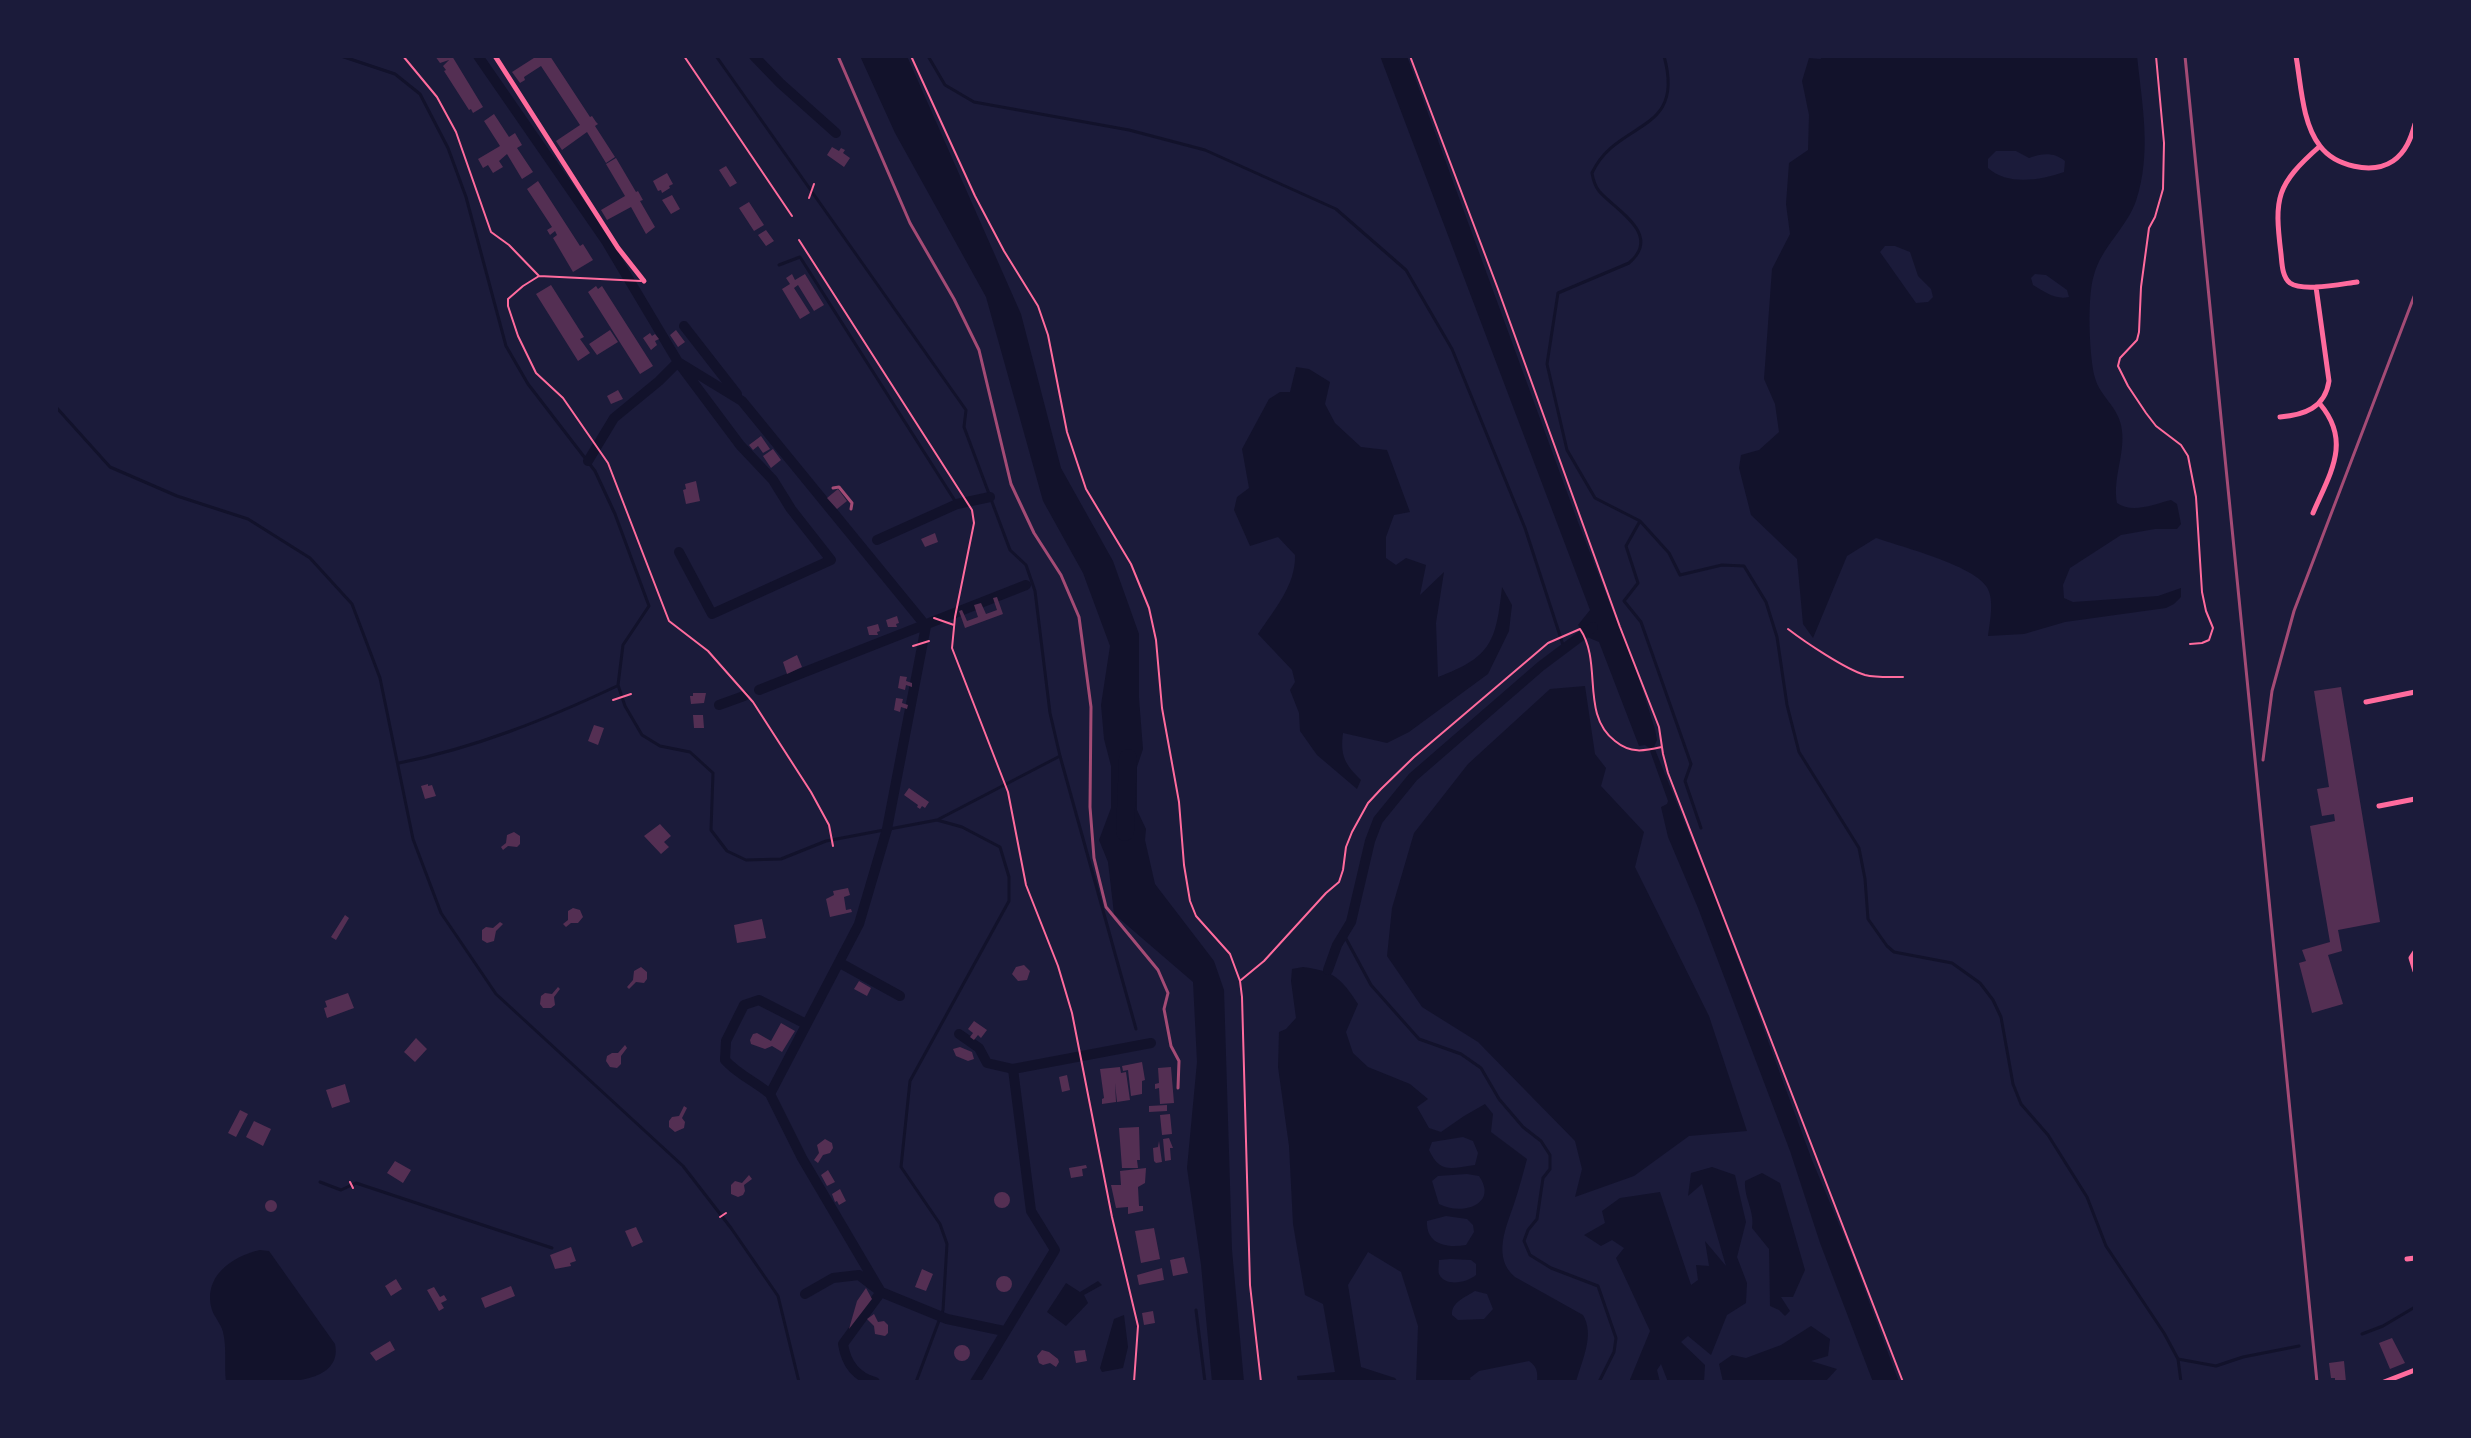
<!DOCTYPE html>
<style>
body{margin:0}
#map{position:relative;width:2471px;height:1438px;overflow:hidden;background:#1b1b3a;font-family:"Work Sans",sans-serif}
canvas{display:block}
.frame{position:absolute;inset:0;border:58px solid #1b1b3a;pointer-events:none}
</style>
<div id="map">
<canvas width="2471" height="1438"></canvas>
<div class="frame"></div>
</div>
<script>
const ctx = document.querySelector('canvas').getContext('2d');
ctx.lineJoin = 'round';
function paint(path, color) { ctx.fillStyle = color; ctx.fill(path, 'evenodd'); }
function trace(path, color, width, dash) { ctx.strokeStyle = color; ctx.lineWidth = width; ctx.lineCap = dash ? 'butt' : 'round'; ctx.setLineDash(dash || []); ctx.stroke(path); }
const water = new Path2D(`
 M860 56H907L1021 314 1061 468 1113 561 1139 634V698L1143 749 1137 767V810L1146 829 1145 840 1155 884 1214 961 1224 990 1232 1250 1244 1382H1212L1201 1265 1187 1168 1197 1062 1193 982 1114 914 1108 862 1099 840 1111 808V766L1104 739 1101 705 1110 646 1083 573 1043 501 986 297 895 133Z
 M1380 56H1407L1578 522 1638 676 1655 729 1657 740 1654 747 1716 900 1812 1160 1849 1248 1899 1382H1873L1820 1243 1790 1151 1698 908 1668 837 1661 807 1667 804 1668 801 1649 748 1645 745 1639 746 1599 642 1587 637 1578 625 1590 610Z
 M1820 56H2137C2142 104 2152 153 2136 201 2127 227 2101 248 2094 275 2087 295 2089 357 2095 378 2100 396 2117 406 2121 425 2127 451 2112 477 2117 503 2132 514 2155 504 2171 500L2177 504 2181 524 2177 529H2155L2121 535 2070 568 2063 585 2064 598 2073 602 2158 596 2181 588V597L2174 604 2166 608 2065 622 2024 634 1988 636C1990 621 1995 598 1986 586 1972 565 1902 547 1876 538L1847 556 1813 638 1803 624 1797 559 1751 515 1739 468 1741 455 1759 450 1779 432 1775 404 1764 379 1772 269 1790 234 1786 204 1789 163 1808 150 1809 115 1802 81 1809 58 1821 59ZM1996 151H2016L2029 158C2042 153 2054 152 2065 161L2064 172C2041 180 2008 186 1988 168V159ZM1885 246H1895L1910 252 1918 276 1931 289 1933 297 1928 302 1916 303 1880 252ZM2035 274 2046 275 2067 290 2069 297C2055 300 2045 292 2033 285L2031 278Z
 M1296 367 1309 369 1330 382 1325 404 1335 423 1361 447 1387 450 1410 512 1394 515 1386 537V558L1396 565 1406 558 1426 565 1420 595 1444 572 1436 623 1438 677C1492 657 1496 641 1502 587L1512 605 1509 631 1488 674 1409 732 1387 743 1343 733C1340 756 1345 764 1361 780L1357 789 1317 755 1300 731 1299 713 1290 690 1295 682 1292 670 1258 634C1274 610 1296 585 1295 555L1278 537 1250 546 1234 510 1237 497 1249 488 1242 449 1269 399 1280 392H1290Z
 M1585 686 1595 754 1606 768 1601 786 1644 832 1635 867 1709 1016 1747 1131 1689 1136 1634 1176 1575 1197 1582 1169 1575 1141 1478 1042 1422 1007 1387 956 1392 908 1414 833 1468 764 1550 689Z
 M1303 967C1334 971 1341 978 1358 1004L1346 1032 1353 1053 1368 1067 1410 1084 1428 1099 1417 1107 1429 1128 1441 1132 1464 1116 1485 1104 1493 1114 1491 1132 1527 1159C1523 1174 1519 1189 1514 1204 1506 1227 1492 1258 1515 1277L1583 1315C1595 1335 1582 1360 1576 1382H1537C1538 1373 1537 1366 1529 1361L1479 1371 1470 1378 1471 1382H1416L1418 1326 1401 1272 1368 1252 1348 1285 1361 1367 1395 1378 1398 1382H1298L1297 1376 1335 1372 1323 1304 1305 1295 1293 1224 1289 1146 1278 1067 1279 1032 1286 1029 1296 1018 1291 981 1292 969ZM1463 1137 1473 1141 1478 1153 1475 1165C1451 1168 1440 1174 1429 1150L1432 1142ZM1467 1174 1479 1176C1499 1205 1461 1216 1439 1204L1432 1181 1438 1176ZM1446 1216 1467 1219 1473 1225 1474 1232 1466 1245C1447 1248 1426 1245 1427 1221ZM1450 1259 1471 1260 1476 1264V1275C1468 1282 1446 1288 1439 1274 1438 1272 1439 1263 1439 1260ZM1475 1291 1487 1294 1493 1309 1484 1319 1458 1320 1452 1315C1451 1302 1466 1297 1475 1291Z
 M1712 1167 1735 1175 1746 1222 1737 1257 1747 1283 1746 1303 1727 1315 1711 1355 1688 1336 1681 1342 1705 1365 1704 1382H1668L1661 1364 1657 1370 1660 1382H1629L1650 1331 1616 1258 1624 1248 1612 1240 1601 1246 1584 1235 1605 1223 1602 1211 1620 1198 1660 1192 1691 1285 1698 1280 1696 1265 1709 1266 1705 1241 1726 1266 1702 1184 1688 1196 1691 1173Z
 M1762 1173 1780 1183 1805 1270 1793 1297H1781L1790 1311 1785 1316 1779 1310 1770 1306 1769 1249 1752 1228C1755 1211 1744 1199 1745 1181Z
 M260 1250 269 1251 335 1344C345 1392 254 1382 226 1382 224 1365 227 1349 223 1332 221 1324 215 1318 212 1310 202 1277 232 1256 260 1250Z
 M1098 1281 1102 1285 1084 1295 1088 1303 1066 1326 1047 1312 1066 1283 1080 1292Z
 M1124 1315 1128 1347 1123 1368 1102 1372 1100 1368 1114 1319Z
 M1811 1326 1830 1339 1828 1356 1811 1361 1837 1369 1825 1382H1723L1719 1364 1732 1355 1746 1358 1781 1345Z`);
const stream = new Path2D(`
 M341 56 395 74 420 94 448 148 466 197 506 346 528 384 595 471 615 514 649 606 623 645 618 685 625 706 642 735 660 746 690 752 713 773 711 830 727 851 746 860 781 859 826 841 937 820 962 827 1000 847 1009 877V901L910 1081 901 1167 940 1224 947 1244 943 1310 916 1382
 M716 56 966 410 964 427 1010 550 1026 565 1035 591 1050 713 1060 756 1136 1029
 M928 56 945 85 974 102 1129 130 1205 150 1336 209 1406 270 1452 349 1525 528 1564 648
 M1664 56C1686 135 1617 119 1592 173 1593 179 1595 186 1599 191 1615 210 1663 234 1629 263L1558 293 1547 364 1567 450 1595 498 1640 521 1669 553 1680 575 1722 565 1744 566 1766 602 1777 637 1787 705 1799 752 1859 848 1865 879 1868 919 1887 946 1894 952 1952 963 1980 983 1993 1000 2001 1017 2013 1084 2021 1104 2048 1135 2087 1197 2106 1246 2164 1333 2178 1359 2181 1382
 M779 265 800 257 957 504
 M56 407 110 467 177 496 248 519 310 558 352 604 380 678 413 839 441 913 496 994 683 1166 731 1228 778 1296 799 1382
 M1640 521 1626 546 1638 583 1624 601 1641 622 1691 764 1685 781 1701 828
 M399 763C475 748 547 719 617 686
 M939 819 1060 756
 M1344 935 1371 985 1419 1039 1461 1054 1481 1068 1499 1099 1523 1127 1541 1141 1550 1155V1169L1543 1178 1537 1219 1528 1230 1524 1241 1530 1255 1551 1268 1598 1286 1616 1338 1614 1352 1599 1382
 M320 1182 341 1190 356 1183 552 1248
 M1196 1310 1205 1382
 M2362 1334 2383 1326 2415 1307
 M2178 1359 2216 1366 2243 1357 2299 1346`);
const canal = new Path2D(`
 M478 56 606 241 678 362 742 401 926 626 887 829 859 924 770 1094 802 1158 881 1292 859 1275 833 1278 805 1294
 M754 56 780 83 836 133
 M684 326 737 394
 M588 461 614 418 659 381 678 362 740 445 773 480 791 509 831 560 712 614 679 552
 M877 540 957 504 990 497
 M759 690 1026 585
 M719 705 744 696
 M840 963 900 996
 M1328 970 1337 945 1351 922 1370 841 1378 820 1413 777 1541 666 1593 627
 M959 1034 979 1048 987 1063 1013 1069 1031 1211 1055 1250 975 1382
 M1013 1069 1151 1043
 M770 1094C756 1082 737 1074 725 1060L726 1041 744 1005 759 1000 806 1024
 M875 1382C856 1377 846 1363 843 1344L881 1292 947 1319 1004 1331`);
const river = new Path2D(`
 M1125 832 1128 758`);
const building = new Path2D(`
 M435 56H452L483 107 473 113 471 109 469 110 444 71 446 70 443 66 449 60 440 63Z
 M537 56H550L590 117 592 116 596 122 598 124 595 126 615 157 606 163 587 132 562 150 556 141 580 125 541 66 524 77 525 80 520 83 512 72Z
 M494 114 509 137 515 133 522 145 517 148 533 172 522 179 507 154 499 161 503 167 493 173 488 165 483 168 478 159 500 146 484 121Z
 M832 147 839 151 841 148 845 150 843 153 850 158 844 167 827 155Z
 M616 158 636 192 638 191 643 200 640 201 655 227 646 234 631 207 607 220 601 210 625 196 606 164Z
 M726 166 737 183 730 187 719 170Z
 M667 173 673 184 669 186 670 188 662 193 661 190 658 191 653 181Z
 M538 181 580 246 583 244 593 260 573 272 553 238 557 235 555 231 550 235 547 230 552 227 527 189Z
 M672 195 680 209 671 214 662 200Z
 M749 202 764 225 754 231 739 208Z
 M766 230 774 241 766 246 758 235Z
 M792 274 795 280 805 274 824 305 814 311 798 285 794 288 810 313 800 319 782 289 790 284 786 278Z
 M551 285 584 337 580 339 590 353 578 361 536 294Z
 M596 286 598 289 602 286 653 366 640 374 588 292Z
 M610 330 618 342 597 355 589 344Z
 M676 330 685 342 678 347 670 335Z
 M650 333 652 336 655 334 659 339 655 341 657 345 651 350 643 338Z
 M618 390 623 399 611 404 607 396Z
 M761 436 770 449 763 453 758 446 753 450 749 445Z
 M773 449 781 460 771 468 763 456Z
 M696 481 700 501 686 504 683 490 686 489 685 484Z
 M838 489 847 501 837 509 827 498Z
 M935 533 938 542 925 547 921 539Z
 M997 597 1003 614 965 628 959 611 962 610 967 621 978 617 974 605 981 603 986 614 997 610 993 598Z
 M897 616 899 623 896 624 897 627H888L886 620Z
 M878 624 880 631 877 632 878 635H869L867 627Z
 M797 655 802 667 787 674 783 662Z
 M900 676 907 677 906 681 912 683V687L906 685 905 690 898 688Z
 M2341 687 2380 922 2338 930 2342 951 2328 955 2343 1004 2312 1013 2299 963 2306 961 2302 950 2330 942 2310 826 2335 821 2334 814 2322 816 2317 789 2329 787 2314 691Z
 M693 693H706L704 703 691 704 690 696H693Z
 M896 698 903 699 902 703 908 705 907 709 901 707 900 712 894 710Z
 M693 715H703L704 728H694Z
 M594 725 604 728 598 745 588 741Z
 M428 784V786L432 785 436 796 425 799 421 786Z
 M909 788 929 802 925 808 922 806 920 809 917 807 918 805 904 795Z
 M660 824 671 836 664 842 669 847 661 854 644 836Z
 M514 832 520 836V844L517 847 508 846 503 850 501 847 506 843 507 835Z
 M848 888 850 895 844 897 846 910 851 909 852 912 830 917 826 899 834 895 833 891Z
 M573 908 580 910 583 917 578 923H571L566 927 563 924 568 920V911Z
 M345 915 349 918 336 940 331 937Z
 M762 919 766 938 737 943 734 925Z
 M500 922 503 924 496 931 494 941 487 943 482 940V930L486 927 493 928Z
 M1024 965 1030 971 1027 980 1018 981 1012 974 1016 967Z
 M641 967 647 972V979L644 983 636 982 629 989 627 987 633 980 634 971Z
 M859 981 871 988 867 996 854 989Z
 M558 987 560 989 554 997 555 1005 551 1008H543L540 1004 541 996 545 993 552 994Z
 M348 993 354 1008 327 1018 324 1008 327 1007 325 1001Z
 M974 1021 987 1030 981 1038 978 1035 974 1040 970 1037 973 1033 968 1029Z
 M781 1023 795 1031 782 1052 772 1046 765 1049 751 1044 750 1040 753 1034 757 1033 771 1041Z
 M416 1038 427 1049 415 1062 404 1052Z
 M625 1045 627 1048 621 1056V1064L617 1068 610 1067 606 1061 607 1056 612 1053H618Z
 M960 1047 972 1052 974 1059 968 1061 956 1056 953 1049Z
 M1142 1062 1145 1080 1142 1081V1094L1131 1096 1128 1070 1123 1071 1122 1066Z
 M1120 1067 1121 1073 1126 1072 1130 1100 1117 1102 1115 1083 1116 1102 1102 1104V1099L1104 1098 1100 1069Z
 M1171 1067 1174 1103 1160 1104 1159 1088 1155 1089V1084L1159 1083 1158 1068Z
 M1067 1075 1070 1090 1062 1092 1059 1077Z
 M345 1084 350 1102 332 1108 326 1090Z
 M1167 1105V1111L1149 1112V1106Z
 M684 1106 687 1108 682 1118 685 1122 684 1128 675 1132 669 1127V1121L672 1117 679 1116Z
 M240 1110 248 1114 236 1137 228 1133Z
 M1170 1114 1172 1134 1162 1135 1160 1115Z
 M254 1121 271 1129 263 1146 246 1137Z
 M1139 1127 1140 1160H1137L1138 1168H1122L1119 1128Z
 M1169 1138 1173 1148H1170L1171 1160 1165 1161 1163 1139Z
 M825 1139 832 1143 833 1148 830 1153 823 1155 818 1163 814 1160 819 1153 817 1145Z
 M1159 1141 1162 1162 1156 1163 1154 1161 1153 1148 1158 1147Z
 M395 1161 411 1170 403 1183 387 1173Z
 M1086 1165 1087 1168 1082 1169 1083 1176 1071 1178 1069 1168Z
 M1146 1168 1145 1183 1138 1187 1139 1206H1143V1211L1128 1214V1207L1116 1208 1111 1185H1121L1120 1171Z
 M828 1170 835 1182 827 1186 821 1175Z
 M749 1175 752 1179 744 1185 745 1191 743 1195 738 1197 731 1194V1185L735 1181 742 1183Z
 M840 1189 846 1201 839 1205 837 1201 835 1202 832 1194Z
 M994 1200a8 8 0 1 1 16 0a8 8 0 1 1-16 0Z
 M265 1206a6 6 0 1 1 12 0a6 6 0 1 1-12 0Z
 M636 1227 643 1242 632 1247 625 1231Z
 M1154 1228 1160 1259 1141 1263 1135 1231Z
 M571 1247 576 1261 570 1263 571 1266 555 1269 550 1255Z
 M1184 1257 1188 1273 1173 1276 1170 1260Z
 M1162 1268 1164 1280 1139 1285 1137 1275Z
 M922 1269 933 1274 926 1291 915 1287Z
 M996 1284a8 8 0 1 1 16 0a8 8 0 1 1-16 0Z
 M396 1279 402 1289 391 1296 385 1286Z
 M511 1286 515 1296 485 1308 481 1298Z
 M434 1287 440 1297 444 1295 447 1300 441 1303 444 1308 439 1311 427 1290Z
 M866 1288 872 1299 849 1329 857 1301Z
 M1153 1311 1155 1323 1144 1325 1142 1313Z
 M874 1314 878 1322 884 1321 888 1325V1333L885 1336 875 1334 874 1326 867 1319Z
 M2392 1338 2405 1363 2390 1369 2379 1343Z
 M390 1341 395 1350 376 1361 370 1353Z
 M954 1353a8 8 0 1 1 16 0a8 8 0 1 1-16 0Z
 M1042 1350 1049 1352 1058 1359 1059 1362 1056 1367 1050 1363 1043 1365 1039 1363 1037 1356Z
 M1085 1350 1087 1361 1076 1363 1074 1351Z
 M2344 1361 2346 1382H2335V1378H2331L2329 1363Z`);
const path = new Path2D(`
 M911 56 975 196 1004 251 1038 306 1048 335 1067 432 1086 489 1131 564 1149 608 1156 640 1162 708 1179 802 1184 865 1190 901 1196 916 1230 954 1240 981 1242 997 1250 1285 1261 1382
 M1410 56 1498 289 1620 627 1659 727 1663 754 1668 773 1903 1382
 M2156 56 2164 143 2163 189 2155 217 2149 228 2141 287 2139 332 2137 340 2120 358 2118 366 2128 386 2146 413 2156 426 2181 445 2188 456 2196 497 2202 592 2206 611 2213 628 2209 640 2202 643 2190 644
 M809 198 814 184
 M1788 629C1805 642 1845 669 1865 675 1877 678 1891 677 1903 677
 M913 646 929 641
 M613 700 631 694
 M1241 980 1264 961 1326 893 1339 882 1343 870 1346 847 1352 832 1368 803 1381 789 1414 757 1548 643 1580 629C1603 663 1580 714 1615 741 1631 754 1644 751 1662 747`);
const service = new Path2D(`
 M403 56 437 97 456 132 491 232 509 245 539 276 641 281
 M684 56 792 216
 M799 240 972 510 974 523 955 617 952 648 1008 792 1026 885 1058 966 1072 1013 1112 1217 1138 1326 1134 1382
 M539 276 523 286 508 299V306L518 336 536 373 563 398 608 463 669 621 708 651 753 702 811 792 829 825 833 846
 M934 618 954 625
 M350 1182 353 1188
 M720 1217 726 1213`);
const minor = new Path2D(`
 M495 56 618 248 644 281
 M2296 56C2301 84 2302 123 2320 146 2335 166 2372 175 2393 161 2406 152 2411 138 2415 124
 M2320 146C2276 185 2274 197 2281 254 2282 263 2282 277 2290 283 2303 292 2341 284 2357 282
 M2280 417C2304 415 2325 408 2329 381L2316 287
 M2313 513C2330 473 2352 442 2320 404
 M2366 702 2415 692
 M2379 806 2415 799
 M2415 952 2411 958 2415 971
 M2407 1259 2415 1258
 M2384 1382 2415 1370`);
const rail = new Path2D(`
 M838 56 910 223 954 299 979 350 1011 484 1034 533 1061 575 1079 617 1091 707 1090 807 1094 858 1106 907 1158 970 1168 993 1164 1009 1171 1046 1179 1061 1178 1088
 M2185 56 2317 1382
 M833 488 839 487 852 503 851 509
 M2263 760 2272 691 2294 611 2415 294`);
paint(water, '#12122b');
trace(stream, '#12122b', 3);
trace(canal, '#12122b', 10);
trace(river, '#12122b', 18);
paint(building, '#542f53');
trace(path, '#ff6b9d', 2);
trace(service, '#ff6b9d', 2);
trace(minor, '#ff6b9d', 5);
trace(rail, '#a44b75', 3);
</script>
